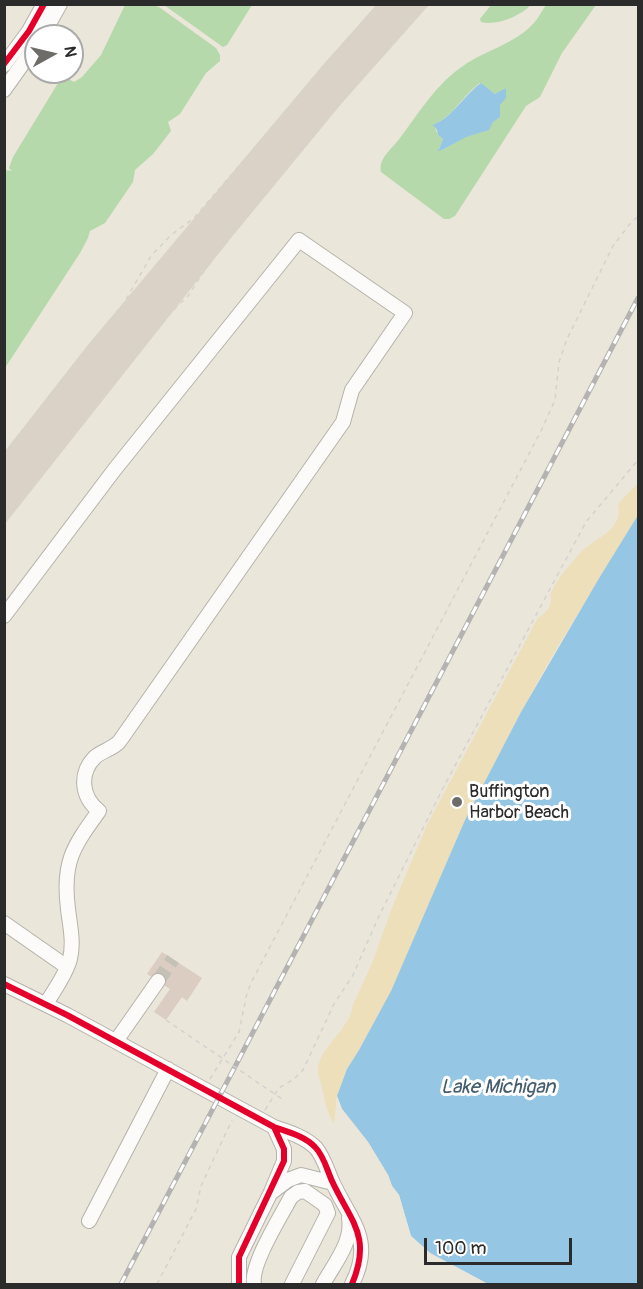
<!DOCTYPE html>
<style>
body{margin:0}
#map{position:relative;width:643px;height:1289px;overflow:hidden;background:#eae6d9;font-family:Pangolin,sans-serif}
canvas{display:block}
.frame{position:absolute;inset:0;border:6px solid #2b2b2b;pointer-events:none}
.north{position:absolute;left:24px;top:24px;width:60px;height:60px;box-sizing:border-box;background:#fff;border:2px solid #aaa;border-radius:50%;rotate:82deg;font-size:16px;font-weight:700;line-height:24px;text-align:center;color:#2b2b2b}
.north::after{content:'';display:block;margin:auto;width:21px;height:27px;background:#6e6c68;clip-path:polygon(50% 0,100% 100%,50% 72%,0 100%)}
.scale{position:absolute;left:424px;top:1238px;width:148px;height:27px;box-sizing:border-box;border:3px solid #2b2b2b;border-top:0;padding-left:8px;font-size:18px;line-height:21px;white-space:nowrap;color:#2b2b2b;-webkit-text-stroke:4px #fff;paint-order:stroke}
</style>
<div id="map">
<canvas width="643" height="1289"></canvas>
<div class="frame"></div>
<div class="north">N</div>
<div class="scale">100 m</div>
</div>
<script>
const ctx = document.querySelector('canvas').getContext('2d');
ctx.lineJoin = 'round';
function paint(path, color) { ctx.fillStyle = color; ctx.fill(path, 'evenodd'); }
function trace(path, color, width, dash) { ctx.strokeStyle = color; ctx.lineWidth = width; ctx.lineCap = dash ? 'butt' : 'round'; ctx.setLineDash(dash || []); ctx.stroke(path); }
function label(font, color, halo, rows, align = 'center') {
  ctx.font = font + ' Pangolin,sans-serif'; ctx.lineWidth = 6; ctx.setLineDash([]); ctx.textBaseline = 'middle'; ctx.strokeStyle = halo; ctx.fillStyle = color; for (const [text, x, y, turn = 0] of rows) {
    ctx.save(); ctx.translate(x, y); ctx.rotate((+turn || 0) * Math.PI / 180); ctx.textAlign = isNaN(turn) ? turn : align; if (halo) ctx.strokeText(text, 0, 0); ctx.fillText(text, 0, 0); ctx.restore();
  }
}
const industrial = new Path2D(`
 M377 4 429 5 342 103 231 238 5 524V451L87 346 322 66Z`);
const green = new Path2D(`
 M125 5H153L159 7 216 48 220 55V61L206 73 180 114 168 122 171 131 153 154 135 170 133 182 105 223 90 231 88 238 80 253 5 368V170L12 171 9 168 13 157 58 83 65 77 74 82 82 77 101 55Z
 M164 5 252 4V5L227 45 223 47Z
 M491 5V4L531 5C520 16 497 26 481 22L480 19Z
 M546 5H596L562 53 540 97 526 106 455 216 449 219H444L381 172C378 158 392 149 400 138 419 113 436 84 463 66 484 51 511 45 530 27 537 21 541 12 546 5ZM480 83 495 94 506 89 500 105V117L442 150 439 149 443 139 438 135 434 125C453 116 463 95 480 83Z`);
const sand = new Path2D(`
 M638 483V515L552 656 521 712 465 820 391 991 359 1050 347 1069 337 1096 334 1123C327 1113 326 1104 323 1092 322 1085 318 1076 318 1069 320 1046 350 1030 353 1005L373 961 392 908 427 825 538 618C544 614 551 608 551 600 552 593 549 598 552 591 559 576 570 565 580 553 594 538 625 530 618 504Z`);
const water = new Path2D(`
 M481 83 495 94 506 88V98L500 105V117L493 122 489 130 466 137 442 150 437 151 439 149 443 139 438 135 437 130 433 125C453 117 464 95 481 83Z
 M638 515V1284H488L430 1253 411 1236 399 1195 392 1186 388 1175 368 1142 342 1109 337 1096 347 1069 359 1050 391 991 465 820 521 712 598 580Z`);
const pier = new Path2D(`
 M337 1096 342 1109 368 1142 388 1175 392 1186 399 1195 411 1236 430 1253 488 1284H481L428 1255 408 1238 396 1196 389 1187 386 1176 365 1143 340 1111 336 1102Z`);
const building = new Path2D(`
 M162 952 202 978 187 1001 182 997 166 1020 154 1012 170 989 147 974Z`);
const minorTunnel = new Path2D(`
 M158 981 173 959`);
const path = new Path2D(`
 M4 455 124 303 151 256 171 235 194 218 379 4
 M4 519 131 356 150 333 188 296 215 254 275 178 424 4
 M210 1079 239 1032 247 993 252 981 541 431 555 400 559 362 567 339 613 246 629 225 638 216
 M265 1110 279 1088 294 1079 303 1070 334 1004 353 975 379 916 442 790 586 522 638 460
 M157 1284 196 1209 201 1186 232 1120`);
const minor = new Path2D(`
 M42 36 60 4
 M4 65 29 31 44 4
 M4 90 36 45
 M4 616 115 469 299 240 405 313 352 390 343 422 119 742C112 749 102 751 95 757 79 773 81 797 99 811 73 847 62 862 68 909 70 926 74 942 70 959 66 975 54 990 46 1004
 M4 923 67 967
 M4 984 67 1015 274 1127C289 1132 305 1137 316 1148 324 1158 327 1170 332 1181 350 1221 375 1239 352 1284
 M116 1041 158 981
 M272 1192 288 1180 301 1175 333 1183
 M89 1221 168 1069
 M239 1284V1257L271 1192 284 1161V1149L274 1127
 M254 1284C250 1265 281 1216 291 1197L298 1192 305 1191 325 1205 328 1213 292 1284
 M323 1284C334 1264 353 1242 349 1218`);
const rail = new Path2D(`
 M121 1284 638 298`);
const pathBridge = new Path2D(`
 M166 1020 282 1099`);
const bus1 = new Path2D(`
 M4 64 29 31 44 4
 M4 984 67 1015 274 1127C288 1132 305 1136 315 1147 324 1156 327 1170 332 1181 351 1222 372 1236 352 1284
 M239 1284V1257L284 1161V1149L274 1127`);
const markers = [
 [457,802,6,"#6e6c68"]
];
const poiNames = [
 ["Buffington",469,792],
 ["Harbor Beach",469,813]
];
const waterNames = [
 ["Lake Michigan",498,1088]
];
paint(industrial, '#dad2c7');
paint(green, '#b6d9ac');
paint(sand, '#ecdfb9');
paint(water, '#95c6e4');
paint(pier, '#eae6d9');
paint(building, '#dbcdc2');
trace(minorTunnel, '#c4c1b6', 14, [14, 7]);
trace(minor, '#b5b2aa', 16);
trace(path, '#d4d2cf', 1.5, [4.5, 4.5]);
trace(minor, '#fcfbf9', 14);
trace(rail, '#b4b3b1', 5);
trace(rail, '#fff', 3, [9]);
trace(pathBridge, '#d4d2cf', 1.5, [4.5, 4.5]);
trace(bus1, '#e4002b', 6);
for (const [x, y, r, color] of markers) { const dot = new Path2D(); dot.arc(x, y, r, 0, 2 * Math.PI); ctx.fillStyle = color; ctx.fill(dot); trace(dot, '#fff', 2); }
label('18px', '#2b2b2b', '#fff', poiNames, 'left');
label('italic 20px', '#445c6d', '#fff', waterNames);
</script>
